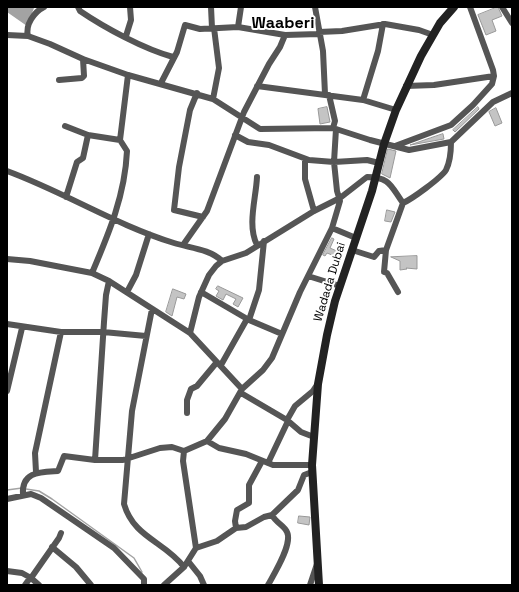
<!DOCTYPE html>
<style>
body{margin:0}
#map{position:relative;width:519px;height:592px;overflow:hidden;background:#fff;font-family:"Space Grotesk",sans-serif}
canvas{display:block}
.frame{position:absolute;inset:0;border:8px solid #000;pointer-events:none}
</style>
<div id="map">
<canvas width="519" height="592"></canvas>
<div class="frame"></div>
</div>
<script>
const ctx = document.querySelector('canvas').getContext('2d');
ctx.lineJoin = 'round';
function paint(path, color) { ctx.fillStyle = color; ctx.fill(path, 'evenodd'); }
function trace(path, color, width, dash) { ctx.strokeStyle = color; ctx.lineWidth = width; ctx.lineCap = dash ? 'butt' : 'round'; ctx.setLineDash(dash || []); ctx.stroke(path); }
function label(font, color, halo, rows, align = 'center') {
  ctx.font = font + ' "Space Grotesk",sans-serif'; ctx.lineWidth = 4; ctx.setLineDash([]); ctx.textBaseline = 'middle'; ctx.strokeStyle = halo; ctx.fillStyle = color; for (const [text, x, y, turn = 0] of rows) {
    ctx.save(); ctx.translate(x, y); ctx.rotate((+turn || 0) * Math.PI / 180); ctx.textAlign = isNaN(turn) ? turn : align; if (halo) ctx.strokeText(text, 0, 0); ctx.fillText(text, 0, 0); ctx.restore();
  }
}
const water = new Path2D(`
 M7 7H38L34 8 27 26 7 12Z`);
const stream = new Path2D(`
 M26 489 39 491 52 499 134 558 142 572
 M7 490 22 488`);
const building = new Path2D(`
 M498 7 502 16 492 20 496 31 486 35 478 15Z
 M327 107 330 122 320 124 318 109Z
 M478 107 479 109 455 132 453 130Z
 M496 108 502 123 495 126 489 112Z
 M443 134 444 139 410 145 430 138Z
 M388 149 396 151 390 178 382 174Z
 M387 210 395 212 391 222 385 221Z
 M332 238 334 239 330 248 339 252 337 257 327 253 325 256 323 255Z
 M417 256V269L406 268 407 269 400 270V261L391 257Z
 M218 286 243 298 238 307 233 304 236 299 226 294 223 300 216 296 219 291 216 289Z
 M173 289 186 294 184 299 177 297 172 316 166 312Z
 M299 516 310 517 309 525 298 523Z`);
const street = new Path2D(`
 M78 7 80 11C105 28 144 49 173 57
 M211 7 212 28
 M315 7 323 51 325 94
 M502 7 512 23
 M238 27 241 7
 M319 32 342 31 385 24 419 30 433 35
 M7 35 28 36 50 44 83 59 128 75 213 99 260 129 333 128 370 140 409 150 451 142 493 102 512 93
 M28 36C25 25 34 12 44 7
 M126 36 131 20 130 7
 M59 80 82 78 84 76 83 59
 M161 83 177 52 185 25 200 29 238 27 285 35 319 34
 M257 86 363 100 396 110
 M406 86 434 85 494 76
 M197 93 190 110 179 167 174 210 203 217
 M329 95 335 121 333 128
 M213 99 219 68 214 28
 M363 100 378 51 383 24
 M65 126 88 135 120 140
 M235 135 248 142 269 145 309 160 334 162 367 160 379 163
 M395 146 451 125 473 105 492 84 494 76 493 70 470 7
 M305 159V179L314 211
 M7 171C64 192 116 225 174 243 190 248 210 249 222 261
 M66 197 77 162 83 158 88 135
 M332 228 356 238
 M183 245 207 211 244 112 269 64 280 47 285 35
 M257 245C247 225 256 199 257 177
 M352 250 374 257 379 251 386 250
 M7 259 30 261 92 273 109 281 190 333 242 389
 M92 273C109 233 125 195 127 151L120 140 128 75
 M308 276 340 286
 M127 292 136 275 149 234
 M201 292 249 320 282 334
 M398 292 387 273 384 272 386 250 403 203C412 199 441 178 446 170 450 162 451 150 451 142
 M152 309 132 411 124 504C134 538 164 541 184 567
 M249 320 259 290 264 241
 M7 324 61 332H103L146 336
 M190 333 199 297 209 275 216 266 222 261 246 253 314 211 340 198 367 177C391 177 391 187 403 203
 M221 365 247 319
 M7 391 22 328
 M241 393 287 420 301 432 314 437
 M187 413V400L191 389 197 386 217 362
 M287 420 295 406 313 391 317 385
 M207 441 219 448 246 454 273 465H312
 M184 451 183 461 196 548
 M95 460 104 322 106 295 109 281
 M268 463 288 421
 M36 472 35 453 61 332
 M23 495C21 471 41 472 58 471L64 456 95 460H123L160 448 172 447 184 451 207 441 225 419 242 389 263 370 272 358 300 292 332 228 340 201 337 191 334 162 336 129
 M7 499 31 494 41 498 114 548 144 579V585
 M236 528 235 521 237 510 249 503V485L262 461
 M52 547 76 567 91 585
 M188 561 200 576 204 585
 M7 571 22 573 31 578 59 538 61 533
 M31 578 39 585
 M25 585 30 578
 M164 585 184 567 196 548 217 541 236 528 246 527 264 517 272 515 298 490 304 475 312 472
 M268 585C274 574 293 544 287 532 284 525 276 523 272 515
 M310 585 317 564`);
const secondary = new Path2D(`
 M319 585 312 465 318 384 327 335 335 301 372 191 384 144 396 110 421 56 440 23 454 7`);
const streetNames = [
 ["Wadada Dubai",330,282,-73]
];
const districtNames = [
 ["Waaberi",283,24]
];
paint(water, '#a3a3a3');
trace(stream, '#a3a3a3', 1.5);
paint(building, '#c4c4c4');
trace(building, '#999', 1);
trace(street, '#555', 6);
trace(secondary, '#222', 8);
label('12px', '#000', '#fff', streetNames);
label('bold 16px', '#000', '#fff', districtNames);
</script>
